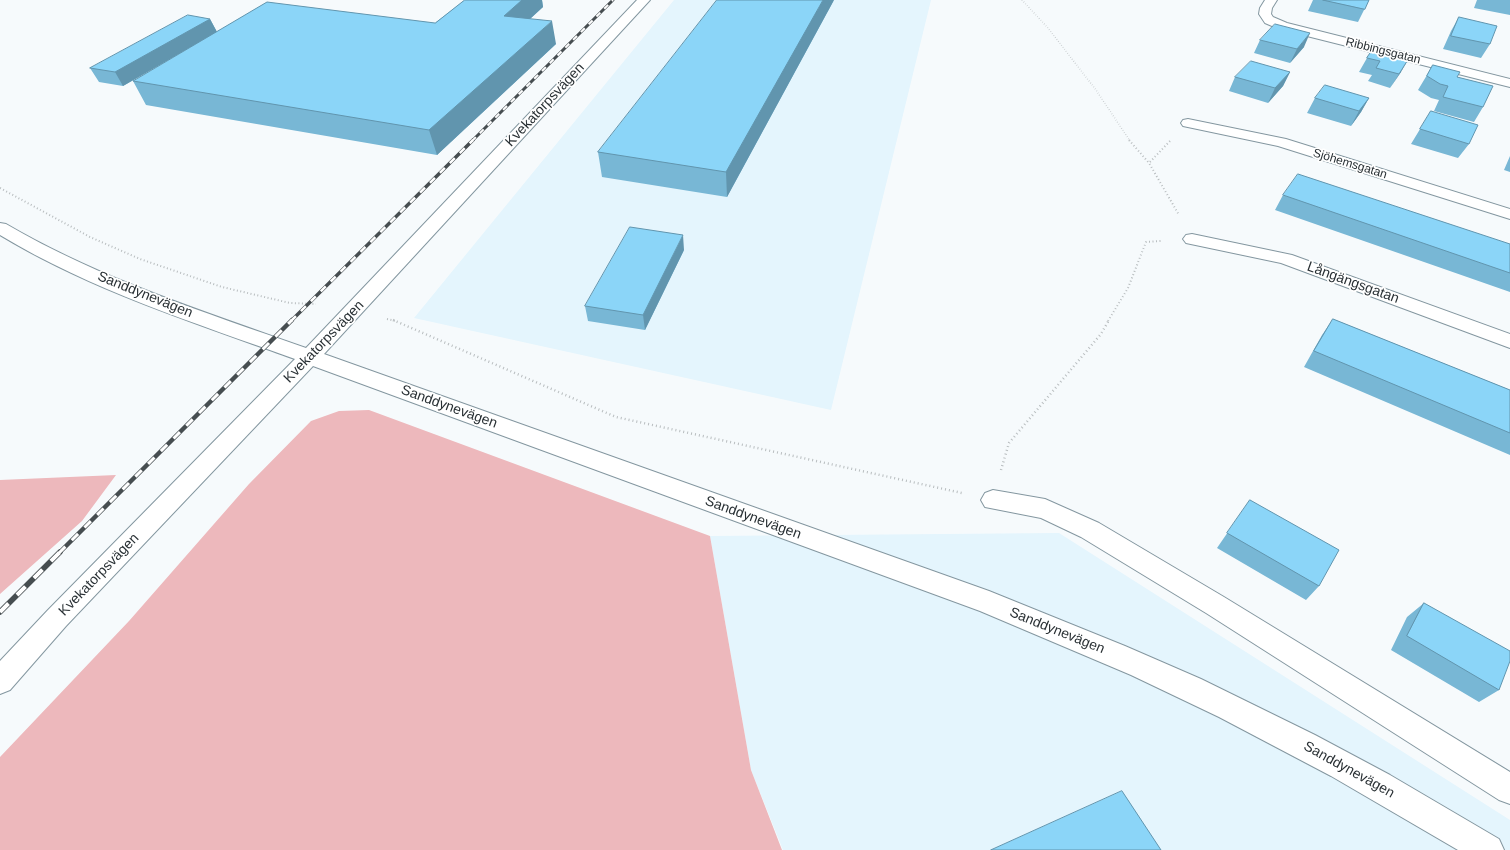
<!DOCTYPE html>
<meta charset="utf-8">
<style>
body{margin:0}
canvas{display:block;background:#f6fafc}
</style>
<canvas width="1510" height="850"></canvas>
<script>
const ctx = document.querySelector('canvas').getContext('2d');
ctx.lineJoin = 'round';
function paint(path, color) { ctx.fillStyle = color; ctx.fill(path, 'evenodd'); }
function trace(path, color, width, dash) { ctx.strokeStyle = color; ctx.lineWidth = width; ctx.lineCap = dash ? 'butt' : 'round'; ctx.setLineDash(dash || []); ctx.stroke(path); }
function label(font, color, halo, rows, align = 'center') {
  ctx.font = font + ' Helvetica,sans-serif'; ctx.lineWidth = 3.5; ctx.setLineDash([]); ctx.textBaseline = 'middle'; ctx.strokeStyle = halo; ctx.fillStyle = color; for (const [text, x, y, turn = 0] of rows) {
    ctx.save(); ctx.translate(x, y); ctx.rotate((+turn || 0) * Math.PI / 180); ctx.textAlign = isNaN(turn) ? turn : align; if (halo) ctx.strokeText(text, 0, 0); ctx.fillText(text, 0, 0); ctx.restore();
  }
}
const built = new Path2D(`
 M674 0H931L831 410 414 318Z
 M1059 533 1510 820V850H783L751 770 710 536Z`);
const green = new Path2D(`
 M369 410 710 536 751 770 782 850H0V757L129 621 249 484 311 421 339 411Z
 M116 475 82 521 0 594V480Z`);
const pathFar2 = new Path2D(`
 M1022 0 1048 28 1096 90 1130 141`);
const pathFar1 = new Path2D(`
 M1129 140 1149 163
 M1170 141 1149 163 1179 215
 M0 188 90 237 140 259 222 287 290 303 316 304
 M387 319 396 321
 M1108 321 1128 288 1146 242 1161 241`);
const path = new Path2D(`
 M393 320 616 417 962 493
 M1001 470 1009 443 1101 334 1109 320`);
const minor = new Path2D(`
 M637 0H650L324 354 989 591 1125 646 1201 679 1315 735 1390 775 1499 839 1504 850H1458L1331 776 1219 717 1131 675 980 611 313 366 66 626 10 690 0 694V661L48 610 295 359C195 323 91 290 0 235V223L6 224C100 279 204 312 306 348Z
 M1265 0H1277L1272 8 1271 14 1273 17 1287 23 1510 79V87L1279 29 1265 23 1259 14 1260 8Z
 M1188 119 1286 139 1510 209V219L1278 146 1183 126 1181 123 1183 120Z
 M1192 234 1292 255 1510 334V348L1281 263 1186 243 1183 239 1186 235Z
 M993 490 1045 499 1099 523 1224 597 1510 772V804L1499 800 1206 613 1081 537 1041 518 985 507 981 500 985 493Z`);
const railFar3 = new Path2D(`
 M472 141 613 0`);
const railFar2 = new Path2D(`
 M291 321 473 140`);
const railFar1 = new Path2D(`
 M59 553 292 320`);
const rail = new Path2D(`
 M0 612 60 552`);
const wall = new Path2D(`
 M465 0H542L543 7 530 19 556 44 437 155 146 105 133 81 435 23Z
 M834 0 727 197 602 177 598 152Z
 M1313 0H1369L1358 22 1308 11Z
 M1477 0H1510V15L1474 8Z
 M1459 17 1490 44 1481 58 1443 49 1451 31Z
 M210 19 217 32 123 86 99 82 90 68Z
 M1260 40 1304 47 1290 63 1254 53Z
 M1373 49 1401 72 1390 88 1368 81 1372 75 1359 72 1367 58Z
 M1433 65 1457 77 1483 107 1474 122 1434 111 1439 100 1431 98 1418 90Z
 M1290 72 1283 86 1268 103 1229 91 1235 77Z
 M1315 98H1369L1361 112 1351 126 1307 113Z
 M1431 111 1469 144 1458 158 1411 144Z
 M1510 156V172L1504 170Z
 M1283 195 1510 244V292L1275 210Z
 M684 250 645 330 588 321 585 306Z
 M1333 319 1510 390V455L1304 367 1322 335Z
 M1250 500 1319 586 1306 600 1217 548Z
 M1424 603 1499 690 1479 702 1391 650 1407 617Z`);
const shadedWall = new Path2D(`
 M522 0H542L543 7 509 38 504 16Z
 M823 0H834L727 197 726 172Z
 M210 19 217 32 123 86 115 72Z
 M552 21 556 44 437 155 429 130Z
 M1310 33 1304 47 1290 63 1297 49Z
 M1409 58 1401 72 1390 88 1399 74Z
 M1290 72 1283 86 1268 103 1275 88Z
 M1369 98 1361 112 1351 126 1359 111Z
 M683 235 684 250 645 330 643 315Z`);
const building = new Path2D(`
 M465 0H522L504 16 552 21 429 130 133 81 267 2 435 23Z
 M717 0H823L726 172 598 152Z
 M1323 0H1369L1365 9Z
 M188 15 210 19 115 72 90 68Z
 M1459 17 1497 26 1490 44 1451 36Z
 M1275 24 1310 33 1297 49 1260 40Z
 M1373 49 1409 58 1399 74 1376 68 1380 61 1367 58Z
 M1251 61 1290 72 1275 88 1235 77Z
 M1433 65 1460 72 1457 77 1493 86 1483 107 1443 97 1448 86 1440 84 1427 76Z
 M1325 85 1369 98 1359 111 1315 98Z
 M1431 111 1478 125 1469 144 1420 129Z
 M1298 174 1510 244V273L1283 195Z
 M630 227 683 235 643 315 585 306Z
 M1333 319 1510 390V433L1314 351Z
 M1250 500 1339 550 1319 586 1227 533Z
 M1424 603 1510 651V661L1499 690 1407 636Z
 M1122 791 1161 850H991Z`);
const farStreetnames = [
 ["Ribbingsgatan",1383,51,14],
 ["Sjöhemsgatan",1350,164,17]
];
const streetNames = [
 ["Kvekatorpsvägen",545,105,-47],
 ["Långängsgatan",1353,283,20],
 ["Sanddynevägen",145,295,22],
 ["Kvekatorpsvägen",324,342,-46],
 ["Sanddynevägen",449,407,20],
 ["Sanddynevägen",753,518,20],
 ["Kvekatorpsvägen",99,575,-46],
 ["Sanddynevägen",1057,631,22],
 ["Sanddynevägen",1349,770,29]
];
paint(built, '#e4f5fd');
paint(green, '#edb8bc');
trace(minor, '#8497a0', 2);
trace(pathFar2, '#b8bdbf', 1.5, [0.5, 2]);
trace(pathFar1, '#b8bdbf', 2, [1, 2.5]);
trace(path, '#b8bdbf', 2.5, [1, 3]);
paint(minor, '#fff');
trace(railFar3, '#464d50', 3);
trace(railFar2, '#464d50', 3.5);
trace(railFar1, '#464d50', 4.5);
trace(rail, '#464d50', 5.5);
trace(railFar3, '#fff', 2, [5.5]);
trace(railFar2, '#fff', 2.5, [7]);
trace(railFar1, '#fff', 3, [9]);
trace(rail, '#fff', 4, [12]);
paint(wall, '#78b7d5');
paint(shadedWall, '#6195ae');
paint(building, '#8bd5f8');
trace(building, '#6195ae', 1);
label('12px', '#293034', '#fff', farStreetnames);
label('14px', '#293034', '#fff', streetNames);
</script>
